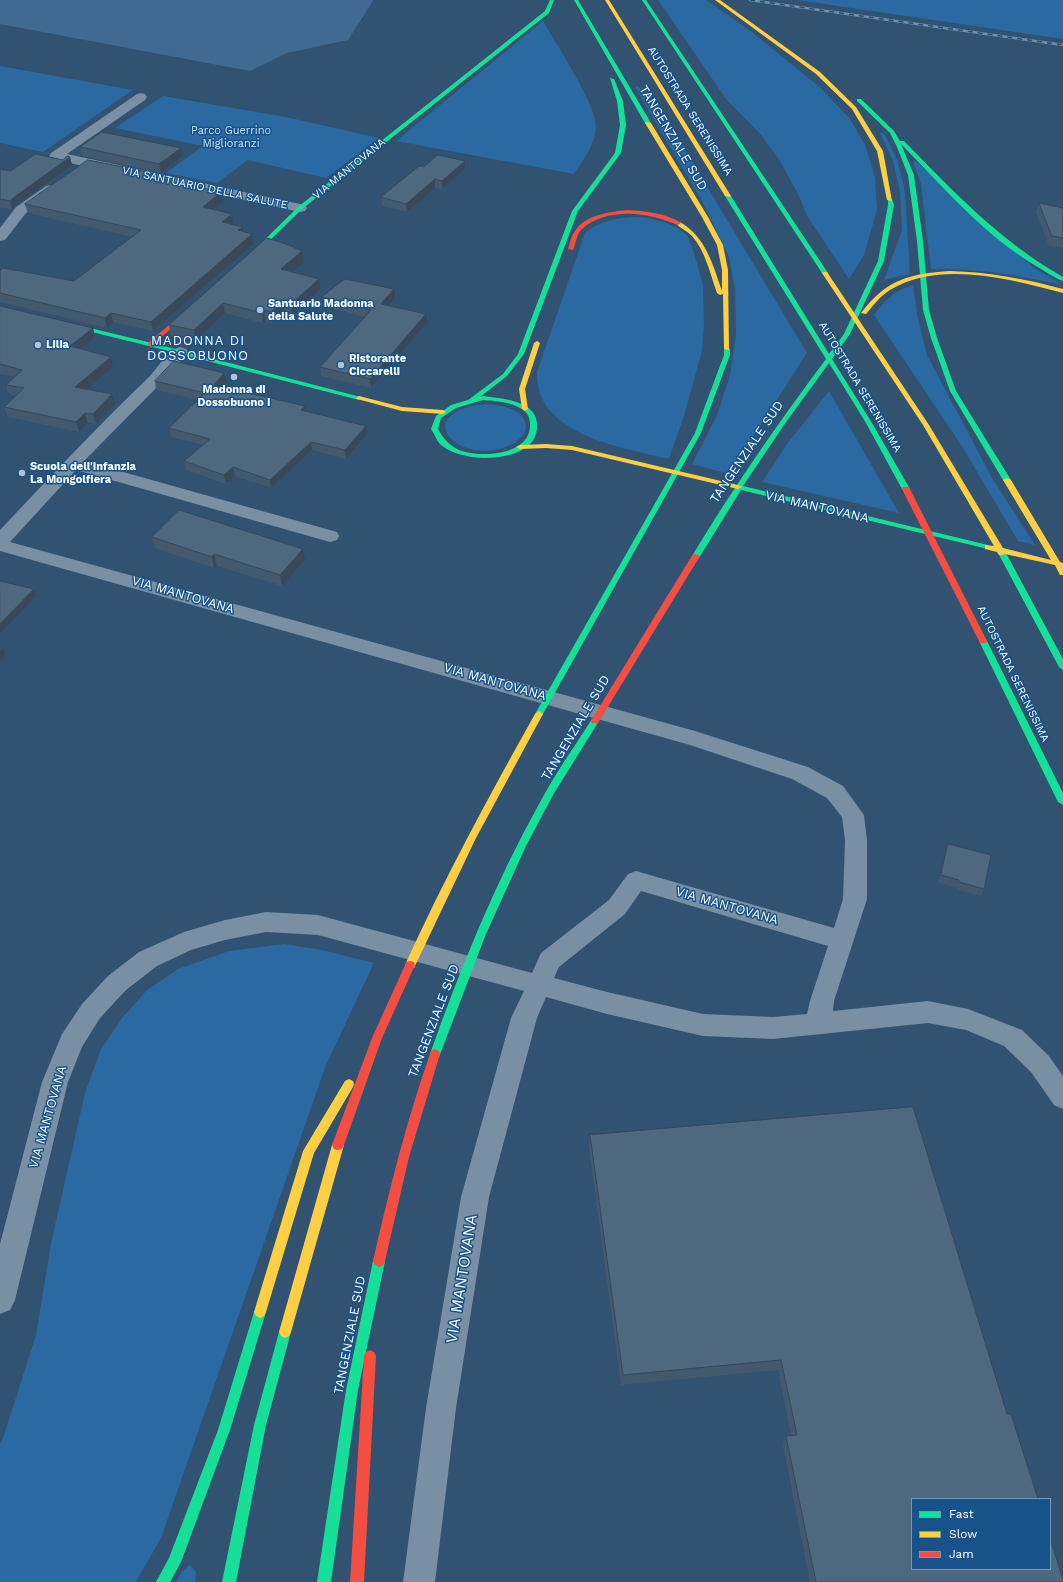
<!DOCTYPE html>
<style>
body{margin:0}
#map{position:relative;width:1063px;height:1582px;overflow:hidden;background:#315270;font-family:"Work Sans",sans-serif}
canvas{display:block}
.legend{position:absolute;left:911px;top:1498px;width:140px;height:72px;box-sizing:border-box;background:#17538a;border:1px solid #7498b9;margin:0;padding:5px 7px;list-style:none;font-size:12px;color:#fff}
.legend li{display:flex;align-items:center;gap:8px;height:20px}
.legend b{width:20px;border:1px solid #7498b9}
</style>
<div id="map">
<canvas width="1063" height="1582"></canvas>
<ul class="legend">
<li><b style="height:5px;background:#16e098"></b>Fast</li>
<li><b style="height:5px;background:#ffcf43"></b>Slow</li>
<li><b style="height:5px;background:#f24e42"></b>Jam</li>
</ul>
</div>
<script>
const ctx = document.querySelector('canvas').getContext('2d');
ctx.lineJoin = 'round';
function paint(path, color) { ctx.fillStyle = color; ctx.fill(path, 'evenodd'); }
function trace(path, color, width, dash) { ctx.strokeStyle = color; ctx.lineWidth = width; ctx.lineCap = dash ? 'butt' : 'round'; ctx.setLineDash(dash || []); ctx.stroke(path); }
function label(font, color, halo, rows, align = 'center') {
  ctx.font = font + ' "Work Sans",sans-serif'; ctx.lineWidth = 3; ctx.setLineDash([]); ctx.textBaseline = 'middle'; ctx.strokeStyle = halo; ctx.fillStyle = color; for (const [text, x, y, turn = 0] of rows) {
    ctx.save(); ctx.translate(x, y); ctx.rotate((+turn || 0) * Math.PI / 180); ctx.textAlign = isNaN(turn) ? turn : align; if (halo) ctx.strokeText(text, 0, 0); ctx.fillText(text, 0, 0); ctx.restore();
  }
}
const green = new Path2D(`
 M658 0H706L752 32 822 89 850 119 865 145 875 177 877 210 864 255 849 279 807 216 799 196 780 161 761 135 726 99Z
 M797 0H1063V39Z
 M543 21C555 42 598 107 596 128 595 145 583 160 574 174L396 141Z
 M0 66 133 90 43 152 0 143Z
 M638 86 669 125 679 140 807 353 729 474 692 464 717 415 730 375 736 334 735 288 729 257 702 201 635 87Z
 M163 96 286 117 379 138 326 178 248 160 217 183 166 173 203 146 115 128Z
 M880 133H884L898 161 905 192 910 274 884 280 902 230 900 192 893 161Z
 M916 161 1034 268 1063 285C1016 275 979 268 931 269L921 184 913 162Z
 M634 217 649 218 666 223 678 228 687 235 693 250 703 285 704 324 702 351 684 416 669 459C624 448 534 435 537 372L585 233C600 221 615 218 634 217Z
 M913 285 918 319 927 355 992 478 1035 545 1018 541 963 448 874 315C883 302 896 289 913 285Z
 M829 391 899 513 762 482 787 444Z
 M485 404C498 405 527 408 526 428 525 436 517 442 510 445 461 469 406 413 485 404Z
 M284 944 322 950 374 963 326 1065 161 1538 136 1582H0V1444L3 1438 36 1335 51 1243 85 1093 101 1049 122 1018 147 990 178 969 229 951Z
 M190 1565 196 1572 195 1582H176L182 1571Z`);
const water = new Path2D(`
 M0 0H372L373 1 348 40 287 53 250 71 0 24Z`);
const street = new Path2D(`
 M141 93 145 94 147 97 145 100 67 154 300 204 305 205 307 208 305 211 300 212 51 159 49 156 51 153 137 94Z
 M51 185 56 186 58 189 56 192 26 213 5 240 0 241V228L16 207 46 186Z
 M180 347 186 349 188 352 169 375 84 461 337 532 339 536 337 540 330 542 323 540 76 470 10 542 695 731 808 767 843 786 864 815 867 840V899L834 1001 833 1011 928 1001 968 1009 1022 1030 1049 1056 1063 1076V1109L1054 1105 1031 1072 1004 1046 966 1030 928 1023 773 1039 703 1036 607 1014 546 997 537 1018 489 1197 456 1408 435 1582H403L426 1408 461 1197 511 1018 524 991 318 935 266 932 225 940 191 950 157 966 126 990 100 1018 82 1047 68 1082 15 1300 10 1310 0 1314V1244L42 1082 62 1034 82 1004 108 976 139 952 184 932 225 920 266 912 318 915 532 973 541 953 609 900 628 874 636 871 834 928 843 899 845 840 842 817 827 798 792 779 690 745 0 551V530C49 478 98 426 150 376 158 367 168 350 180 347ZM641 891 828 946 810 1001 807 1014 773 1017 703 1014 607 992 554 978 559 967 625 914Z`);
const fast = new Path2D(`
 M550 0H554L549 13 302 209 250 260H246V258L298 207 545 11Z
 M574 0H578L651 123 650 124 645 123Z
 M642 0H646L828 273 827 274 822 273Z
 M610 78 614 79 623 101 626 125 621 153 578 211 524 354 507 376 480 397 483 396C497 398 515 399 527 407 533 411 537 417 537 425 539 458 485 462 463 455 454 453 445 449 439 443 436 439 434 433 431 429L436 416 451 405 468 400 503 374 518 354 572 211 615 153 620 125 617 101ZM483 400C496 401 511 402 522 409 528 413 530 418 530 425 531 456 477 459 457 449 448 444 443 438 438 429L441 418 456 408Z
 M857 99H861L894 131 900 141H904C954 192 1000 241 1063 277V281C1054 278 1045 271 1036 266 984 235 943 187 901 144L914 175 923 241 929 310 937 338 956 391 1011 480 1010 482H1007L1003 480 950 391 931 338 923 310 917 241 908 175 897 147 890 133 857 101Z
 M726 195 731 196 829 354 844 334 878 261 888 205V199H892L894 205 884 261 850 334 832 359 872 423 910 489 906 491 902 489 866 423 829 363 784 425 743 486 988 545 992 547 991 549H988L741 490 699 558H693L692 556C733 488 778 423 826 359L725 196Z
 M65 322 152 343 361 397 362 398 359 400 149 346 63 325V323Z
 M727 347 730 349V355L701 433 543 714 542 716H536L535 714 695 433 724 355V349Z
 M999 551H1002L1006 553 1063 659V670L1059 667 998 553Z
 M983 638 987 641 1063 793V805L1058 802 979 641Z
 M595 718 599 721 553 795 526 846 486 934 439 1057 435 1059 431 1057 430 1054C460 969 495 883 539 804 555 774 574 747 592 719Z
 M379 1255 383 1257 385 1261 358 1390 331 1582H317L346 1390 373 1261 375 1257Z
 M260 1306 264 1308 266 1312 230 1430 181 1562 170 1582H156L169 1558 218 1430 254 1312 256 1308Z
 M285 1326 289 1328 291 1332 266 1425 236 1582H222L254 1425 279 1332 281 1328Z`);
const slow = new Path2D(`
 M605 0H609L731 196 730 197 725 196Z
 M715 0H720L820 72 856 107 883 151 892 201 887 200 877 151 852 109 816 74Z
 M646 122 651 123 708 217 723 245 728 270 729 350 724 349 723 294 720 295 717 293C710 274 706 252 692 236 687 231 680 228 675 223L680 222C706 237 713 265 722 291V270L717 245 702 217 645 123Z
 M950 271C989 272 1026 279 1063 289V293C1010 279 940 260 890 290 880 296 873 306 866 314L861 313C887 279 909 274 950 271Z
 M823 272H827L929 425 1003 548 1051 560 1003 480 1007 478 1011 480 1060 562 1063 563V575H1060L1055 565 1005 554 1002 555H999L997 552 985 549V545L994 546 923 425 822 273Z
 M537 341 540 343 525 389 528 409 525 411 522 409 519 389 534 343Z
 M359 396 402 407 443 410 446 412 443 414 402 411 357 399 356 398Z
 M546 444 572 446 738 485 742 487 738 489 572 450 546 448 520 449 516 447 520 445Z
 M539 711 543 714 476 838 414 968 410 969 406 968 405 965C444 879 489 796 535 714Z
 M349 1079 353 1081 354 1084 353 1087 314 1153 266 1312 264 1316 260 1318 256 1316 254 1312 303 1151 345 1081Z
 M338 1140 342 1141 344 1145 291 1332 289 1336 285 1338 281 1336 279 1332 332 1145 334 1141Z`);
const jam = new Path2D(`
 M627 210C644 211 667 213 681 223L678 225C670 222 663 219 654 217 631 211 599 212 581 230 576 235 576 244 573 250L568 249C570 243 571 236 575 231 585 215 609 212 627 210Z
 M190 307 195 308 152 345H148V343Z
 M903 487H909L910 489 987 641 986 643H980L979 641 902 489Z
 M693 554H696L700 556 598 723H592L591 721 592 719Z
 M410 961 414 962 415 965 382 1038 344 1145 342 1149 338 1150 334 1149 332 1145 372 1038 405 965 406 962Z
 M435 1049 439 1051 440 1054 409 1157 385 1261 383 1265 379 1267 375 1265 373 1261C389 1191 406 1122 430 1054L431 1051Z
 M370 1350 374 1352 376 1356 364 1582H350L364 1356 366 1352Z`);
const rail = new Path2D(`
 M750 0 1063 45`);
const wall = new Path2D(`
 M80 147 183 156 161 173 82 156Z
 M70 157 72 165 15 206 12 210 0 207V169L10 171 63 160Z
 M465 161V169L442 189 435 188 407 212 382 206 381 197 423 167Z
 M148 177 221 192 223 202 213 210 232 214 233 224H232L243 227 244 232 253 244 153 331 113 322 107 328 0 302V271L74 281 132 237 28 213 25 204Z
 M1039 203 1063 208V248L1049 246 1036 213Z
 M302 251 304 262 292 272 320 289 292 315 284 313 273 323 266 321 263 323 225 313 196 341 171 335 169 325Z
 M322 297 395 298 388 305 427 323 371 388 321 376 320 367 365 317 323 306Z
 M0 306 93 328 95 337 81 349 113 367 87 389 115 404 96 424 88 423 79 432 8 417 4 407 16 396 9 394 6 385 14 377 0 374Z
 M155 381 226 382 222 386 305 411 366 426 367 434 346 459 312 450 271 488 235 476 226 484 186 470 184 461 203 445 171 437 169 428 198 400 156 390Z
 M152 537 305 560 282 586 217 566 214 568 155 548Z
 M948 844 984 889 981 896 957 890V888L938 882Z
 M590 1135 1007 1414 1063 1582H810L783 1445 786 1436H791L778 1370 621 1385 589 1147Z`);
const shadedWall = new Path2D(`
 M181 148 183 156 161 173 159 164Z
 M70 157 72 165 15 206 12 210 10 201 13 198Z
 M465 161V169L442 189V181Z
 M148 172 149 181 143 175Z
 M435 179V188L407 212 406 204Z
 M221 192 223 202 204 216 203 207Z
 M232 214 233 224 223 231 222 222Z
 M243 227 244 236 238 230Z
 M252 234 253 244 153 331 151 322Z
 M302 251 304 262 283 280 281 269Z
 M319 279 320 289 292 315 291 304Z
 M394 289 395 298 382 312 381 304Z
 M283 302 284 313 273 323 271 312Z
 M223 303 225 313 196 341 194 330Z
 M264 310 266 321 263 323 262 313Z
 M111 313 113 322 107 328 105 318Z
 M426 314 427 323 371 388 370 379Z
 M93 328 95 337 73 356 70 346Z
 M111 357 113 367 78 397 75 387Z
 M224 373 226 382 216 393 214 385Z
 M112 394 115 404 96 424 93 414Z
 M305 406 306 414 301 410Z
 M85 413 88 423 79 432 76 422Z
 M366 426 367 434 346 459 345 450Z
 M311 442 312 450 271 488 270 480Z
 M233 467 235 476 226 484 224 475Z
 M303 549 305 560 282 586 280 575Z
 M214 554 217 566 214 568 212 557Z
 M34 589 36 596 0 633V624Z
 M3 648 5 655 0 661V651Z`);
const building = new Path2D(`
 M102 132 181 148 159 164 80 147Z
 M36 154 63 160 67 156 70 157 13 198 10 201 0 199V169L10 171Z
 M438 155 465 161 442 181 435 179 406 204 381 197 419 166 423 167Z
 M88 160 148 172 143 175 221 192 203 207 232 214 222 222 243 227 238 230 252 234 151 322 111 313 105 318 0 293V271L3 268 74 281 141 230 25 204Z
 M1039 203 1063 208V238L1052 236Z
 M267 238 286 244 302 251 281 269 319 279 291 304 283 302 271 312 264 310 262 313 223 303 194 330 169 325Z
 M345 279 394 289 381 304 426 314 370 379 320 367 371 310 322 297Z
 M0 306 93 328 70 346 111 357 75 387 112 394 93 414 85 413 76 422 4 407 24 388 6 385 22 370 0 364Z
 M174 361 224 373 214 385 305 406 301 410 366 426 345 450 311 442 270 480 233 467 224 475 184 461 210 439 169 428 205 393 155 381Z
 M179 510 303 549 280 575 214 554 212 557 152 537Z
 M0 581 34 589 0 624Z
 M948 844 991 855 984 889 959 882V880L941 875Z
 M913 1107 1007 1414H1011L1038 1499H912V1569H1050V1538L1063 1580V1582H816L786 1436 797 1435 781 1360 623 1375 590 1135Z`);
const markers = [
 [260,310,4,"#b7c2cd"],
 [38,345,4,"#b7c2cd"],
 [341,365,4,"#b7c2cd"],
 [234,377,4,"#b7c2cd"],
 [22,473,4,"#b7c2cd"]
];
const farStreetnames = [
 ["AUTOSTRADA SERENISSIMA",690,111,58],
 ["VIA MANTOVANA",349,169,-39],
 ["VIA SANTUARIO DELLA SALUTE",205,188,12],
 ["AUTOSTRADA SERENISSIMA",860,387,59],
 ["AUTOSTRADA SERENISSIMA",1013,674,64]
];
const farParknames = [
 ["Parco Guerrino",231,131],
 ["Miglioranzi",231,144]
];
const farPoinames = [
 ["Santuario Madonna",268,304],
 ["della Salute",268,317],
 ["Lilia",46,345],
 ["Ristorante",349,359],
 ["Ciccarelli",349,372],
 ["Madonna di",234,390,"center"],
 ["Dossobuono I",234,403,"center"],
 ["Scuola dell'Infanzia",30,467],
 ["La Mongolfiera",30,480]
];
const streetNames = [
 ["TANGENZIALE SUD",673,138,59],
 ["TANGENZIALE SUD",747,452,-56],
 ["VIA MANTOVANA",817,507,13],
 ["VIA MANTOVANA",183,595,16],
 ["VIA MANTOVANA",495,682,16],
 ["TANGENZIALE SUD",576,728,-59],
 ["VIA MANTOVANA",727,906,16],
 ["TANGENZIALE SUD",434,1021,-69],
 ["VIA MANTOVANA",48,1117,-74],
 ["TANGENZIALE SUD",350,1335,-79]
];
const farQuarternames = [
 ["MADONNA DI",198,341],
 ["DOSSOBUONO",198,356]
];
const nearStreetnames = [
 ["VIA MANTOVANA",462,1279,-81]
];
paint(green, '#2a69a1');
paint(water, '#406a92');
paint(street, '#788fa4');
paint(fast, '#16e098');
paint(slow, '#ffcf43');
paint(jam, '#f24e42');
trace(rail, '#7990a3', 2.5);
trace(rail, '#17538a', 1.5, [5]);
paint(wall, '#43596e');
paint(shadedWall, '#37495a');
paint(building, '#4e6880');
trace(building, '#37495a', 1);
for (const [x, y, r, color] of markers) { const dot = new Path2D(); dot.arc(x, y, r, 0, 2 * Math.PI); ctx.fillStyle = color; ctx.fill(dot); trace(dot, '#17538a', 1.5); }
label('11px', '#fff', '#17538a', farStreetnames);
label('11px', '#c5e2fa', '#17538a', farParknames);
label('bold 11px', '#fff', '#17538a', farPoinames, 'left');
label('13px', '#fff', '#17538a', streetNames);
ctx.letterSpacing = '1px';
label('13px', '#fff', '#17538a', farQuarternames);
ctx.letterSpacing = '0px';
label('16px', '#fff', '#17538a', nearStreetnames);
</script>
